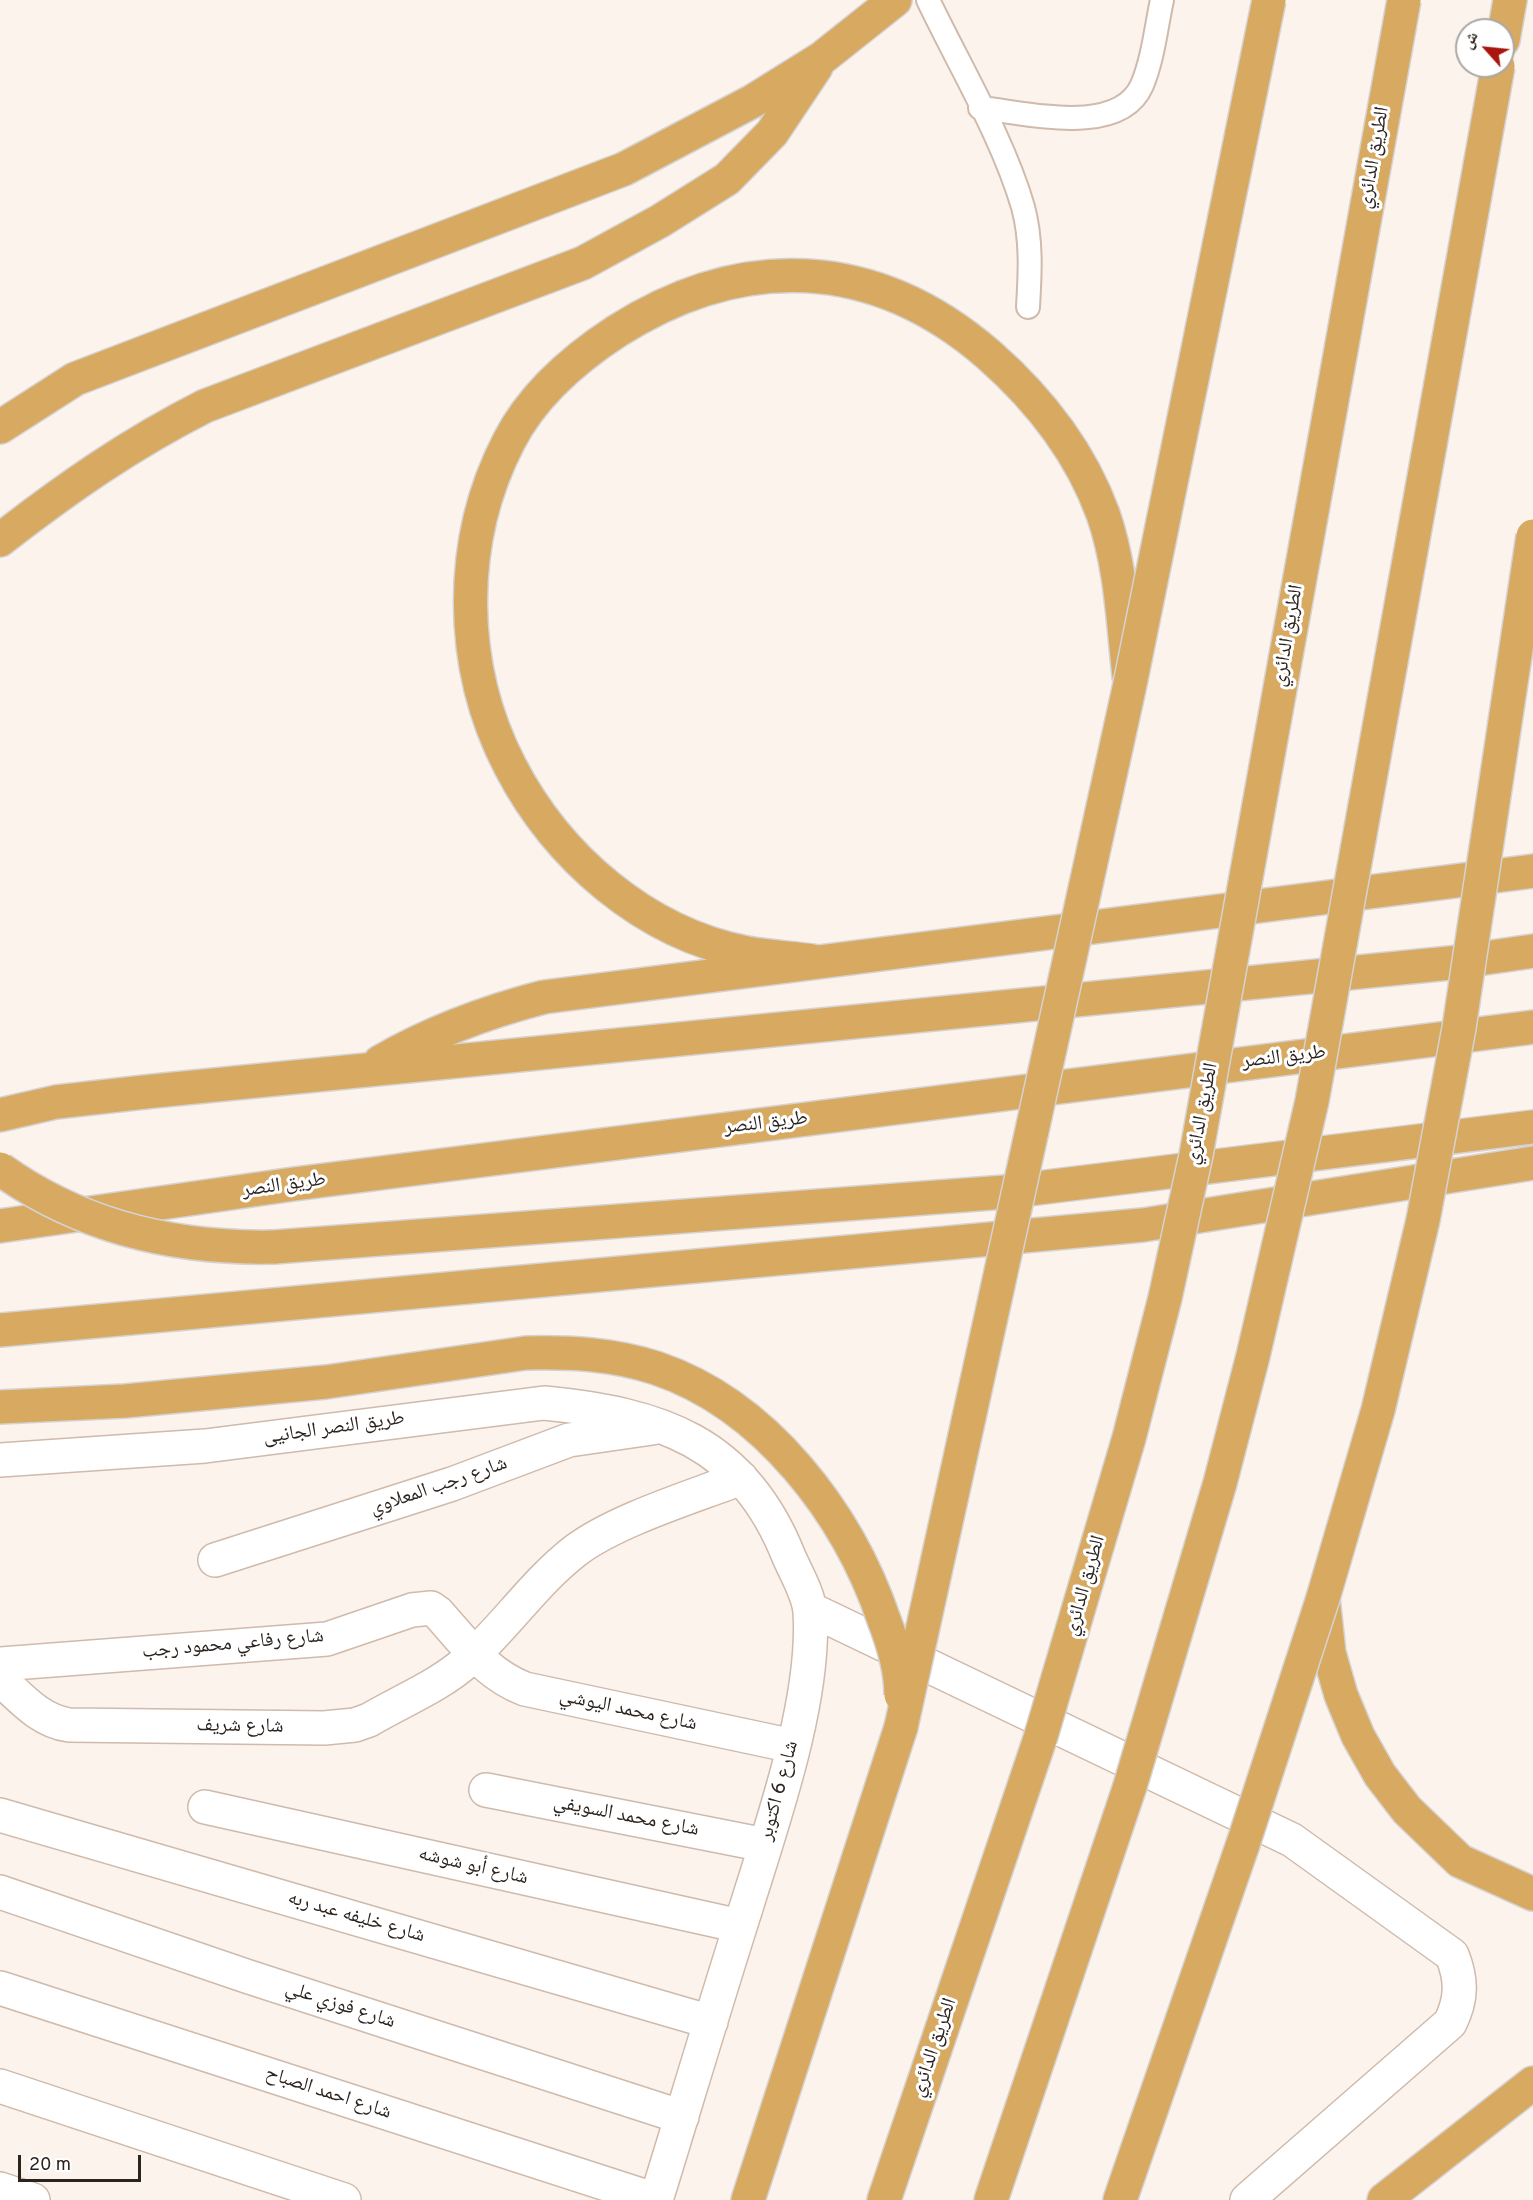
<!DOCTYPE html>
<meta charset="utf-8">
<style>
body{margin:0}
#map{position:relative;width:1533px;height:2200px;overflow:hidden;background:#fcf3ed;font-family:Overpass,"Noto Naskh Arabic",sans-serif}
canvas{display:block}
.north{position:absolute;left:1455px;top:18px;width:60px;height:60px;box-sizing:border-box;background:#fff;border:2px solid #aaa7a5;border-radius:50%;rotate:297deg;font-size:16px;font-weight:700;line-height:24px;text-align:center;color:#2b231e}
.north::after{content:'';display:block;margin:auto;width:21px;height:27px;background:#a8160f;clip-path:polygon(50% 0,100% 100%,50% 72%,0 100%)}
.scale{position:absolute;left:18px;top:2155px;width:123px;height:27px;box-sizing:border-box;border:3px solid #2b231e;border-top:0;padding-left:8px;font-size:18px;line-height:21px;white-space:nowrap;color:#2b231e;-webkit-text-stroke:4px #fff;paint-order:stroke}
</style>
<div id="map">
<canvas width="1533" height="2200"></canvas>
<div class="north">ش</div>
<div class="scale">20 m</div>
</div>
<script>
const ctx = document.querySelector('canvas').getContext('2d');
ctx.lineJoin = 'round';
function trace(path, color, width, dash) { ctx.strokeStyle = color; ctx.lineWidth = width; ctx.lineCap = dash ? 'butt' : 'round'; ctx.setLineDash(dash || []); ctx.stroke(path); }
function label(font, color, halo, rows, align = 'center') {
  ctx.font = font + ' Overpass,"Noto Naskh Arabic",sans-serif'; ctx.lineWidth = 6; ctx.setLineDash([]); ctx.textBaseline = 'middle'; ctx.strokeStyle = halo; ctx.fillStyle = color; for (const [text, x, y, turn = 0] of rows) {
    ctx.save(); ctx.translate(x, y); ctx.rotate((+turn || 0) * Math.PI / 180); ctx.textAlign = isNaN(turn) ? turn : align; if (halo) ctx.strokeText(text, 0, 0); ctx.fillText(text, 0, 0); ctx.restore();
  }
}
const lane = new Path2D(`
 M928 0C959 65 1003 138 1023 207 1032 240 1030 274 1028 307
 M980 108C1024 112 1119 138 1142 85 1153 59 1156 28 1162 0`);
const street = new Path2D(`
 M0 1460 205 1446 544 1403C659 1414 743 1441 789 1557 796 1573 809 1595 810 1612 816 1700 772 1824 746 1908 715 2005 686 2103 656 2200L0 1988
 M215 1560 452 1484 569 1440 652 1428
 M810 1609 1292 1840 1452 1955C1462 1980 1462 1999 1450 2023L1247 2200
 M0 1664 327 1639 412 1610 431 1608 438 1613C466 1644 486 1674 525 1689L793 1746
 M0 1679C21 1698 40 1721 69 1725L324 1728 355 1725 369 1720C401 1701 439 1686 467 1661 505 1627 534 1583 575 1551 616 1520 692 1497 741 1478
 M486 1790 765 1845
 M205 1807 740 1926
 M0 1815 711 2022
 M0 1892 249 1977 682 2117
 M0 2086 344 2200
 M0 2189 33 2200`);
const highway = new Path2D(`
 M1503 40 1510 0
 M0 427 75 379 624 169 753 101 822 58 895 0
 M0 540C67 488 130 444 205 406L583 263 660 221 727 179 772 133 816 67
 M813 961C791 958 769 957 747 953 644 933 557 857 510 766 458 666 457 541 509 441 533 394 574 359 617 331 743 251 875 256 989 355 1039 399 1080 451 1103 514 1121 565 1123 622 1129 676
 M380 1062C432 1032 486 1012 544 997L1533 871
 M0 1115 56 1102 154 1091 1450 963 1533 951
 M0 1226 294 1184 1533 1027
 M274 1247 1005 1192 1533 1127
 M0 1330 1143 1225 1533 1163
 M0 1407 125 1401 326 1382 526 1353
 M1323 1598 1329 1653 1341 1695 1358 1736 1380 1775 1407 1810 1460 1861 1533 1894
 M748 2200 901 1727
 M884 2200 1040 1739
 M991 2200 1130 1786
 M1120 2200 1243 1844
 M1384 2200 1533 2083`);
const highwayBridge = new Path2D(`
 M0 1169C81 1227 176 1249 274 1247
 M526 1353C571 1352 613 1354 656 1368 766 1405 848 1514 884 1620 893 1643 901 1670 901 1695
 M901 1727 1130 684 1269 0
 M1040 1739 1129 1438 1165 1298 1196 1155 1404 0
 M1130 1786 1220 1483 1253 1356 1312 1101 1498 66
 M1243 1844 1323 1598 1378 1410 1423 1220 1459 1028 1533 536`);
const streetNames = [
 ["الطريق الدائري",1375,158,-80],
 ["الطريق الدائري",1289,636,-80],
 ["طريق النصر",1284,1058,-7],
 ["الطريق الدائري",1203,1114,-79],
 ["طريق النصر",766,1124,-7],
 ["طريق النصر",284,1186,-8],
 ["طريق النصر الجانيى",334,1429,-8],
 ["شارع رجب المعلاوي",439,1487,-19],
 ["الطريق الدائري",1086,1586,-74],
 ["شارع رفاعي محمود رجب",233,1645,-5],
 ["شارع محمد اليوشي",628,1711,12],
 ["شارع شريف",240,1727,1],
 ["شارع 6 اكتوبر",780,1791,-75],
 ["شارع محمد السويفي",626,1817,11],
 ["شارع أبو شوشه",473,1867,13],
 ["شارع خليفه عبد ربه",356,1918,16],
 ["شارع فوزي علي",340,2006,18],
 ["الطريق الدائري",935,2048,-71],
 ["شارع احمد الصباح",328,2094,18]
];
trace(lane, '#cfbaab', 26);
trace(street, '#cfbaab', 36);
trace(highway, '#d5d3d2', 36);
trace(lane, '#fff', 22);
trace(street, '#fff', 33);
trace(highway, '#d7a961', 33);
trace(highwayBridge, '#d5d3d2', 36, []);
trace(highwayBridge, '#d7a961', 33);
label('20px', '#2b231e', '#fff', streetNames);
</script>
